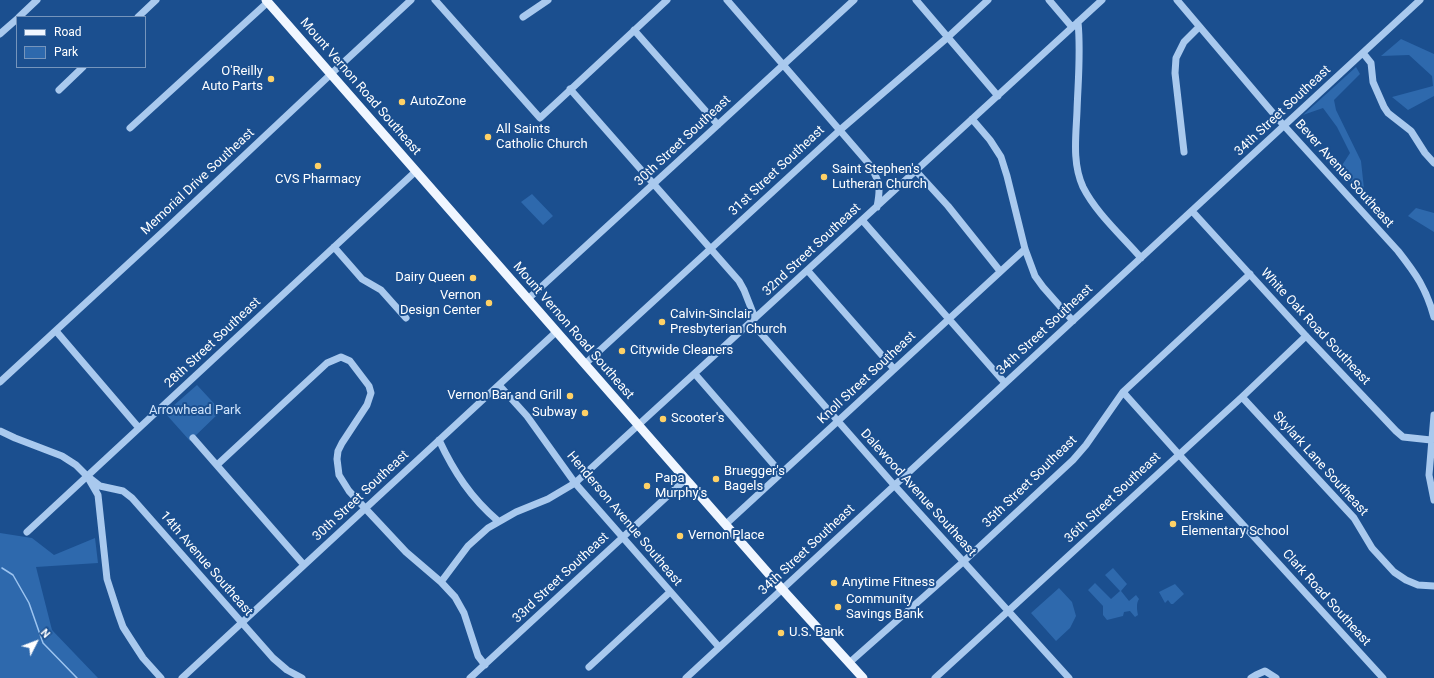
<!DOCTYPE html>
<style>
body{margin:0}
#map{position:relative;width:1434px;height:678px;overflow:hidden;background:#1b4f8f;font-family:Roboto,sans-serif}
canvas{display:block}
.legend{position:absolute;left:16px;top:16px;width:130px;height:52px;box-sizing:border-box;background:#1b4f8f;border:1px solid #7695bc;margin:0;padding:5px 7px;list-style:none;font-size:12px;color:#fff}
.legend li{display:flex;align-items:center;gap:8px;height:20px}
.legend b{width:20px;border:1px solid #7695bc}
.north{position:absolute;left:16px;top:622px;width:40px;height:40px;-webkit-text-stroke:3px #1b4f8f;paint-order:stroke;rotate:48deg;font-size:11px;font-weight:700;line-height:16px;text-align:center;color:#fff}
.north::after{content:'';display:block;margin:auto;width:14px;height:18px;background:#fff;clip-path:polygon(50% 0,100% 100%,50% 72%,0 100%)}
</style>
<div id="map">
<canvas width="1434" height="678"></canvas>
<ul class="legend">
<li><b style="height:5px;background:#f0f6ff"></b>Road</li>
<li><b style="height:11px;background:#2e69ad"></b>Park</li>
</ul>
<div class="north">N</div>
</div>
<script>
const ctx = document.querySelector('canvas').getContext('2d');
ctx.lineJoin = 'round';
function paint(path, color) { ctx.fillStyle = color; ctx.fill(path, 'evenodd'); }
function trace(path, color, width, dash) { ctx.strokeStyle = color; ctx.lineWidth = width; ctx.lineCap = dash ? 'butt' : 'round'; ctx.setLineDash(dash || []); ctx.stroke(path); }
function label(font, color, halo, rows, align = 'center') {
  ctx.font = font + ' Roboto,sans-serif'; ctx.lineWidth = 4; ctx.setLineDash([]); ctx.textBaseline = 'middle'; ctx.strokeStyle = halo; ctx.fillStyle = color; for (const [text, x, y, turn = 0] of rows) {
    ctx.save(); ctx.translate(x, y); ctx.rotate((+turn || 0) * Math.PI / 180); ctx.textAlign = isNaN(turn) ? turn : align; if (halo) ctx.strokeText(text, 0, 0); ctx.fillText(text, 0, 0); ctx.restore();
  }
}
const green = new Path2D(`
 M1401 39 1434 54V96L1408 110 1392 97 1433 86 1432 76 1409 55 1381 56Z
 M1356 67 1360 74 1334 100 1336 110 1361 161 1365 198 1339 170 1350 153 1337 127 1323 108 1303 115Z
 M532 194 553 216 543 225 521 202Z
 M1416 208 1434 213V232L1408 216Z
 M197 385 221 411 190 441 165 413Z
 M0 533 32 538 54 555 95 538 98 563 36 567 52 630 98 678H0Z
 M1113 568 1127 584 1121 591 1129 601 1136 595 1139 599C1136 603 1137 610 1138 615L1135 617 1130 611 1124 612 1123 616 1107 620 1103 615V606L1088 590 1095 583 1111 599 1120 591 1105 575Z
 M1175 584 1184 594 1173 604H1171L1168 600 1165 603 1159 592Z
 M1059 588 1072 602 1076 616 1070 628 1056 641 1031 613Z`);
const stream = new Path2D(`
 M2 568 13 575 29 603 43 643 77 678`);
const minor = new Path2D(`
 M435 0 540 118 667 0
 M727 0 869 164C880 182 881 186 877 207
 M916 0 998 96
 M1049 0 1072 27
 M1177 0 1278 119 1398 251C1416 274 1426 288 1434 317
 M19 17 37 0
 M138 17 156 0
 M523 17 548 0
 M1078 22C1081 52 1078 81 1077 111 1076 136 1072 163 1083 187 1096 213 1122 236 1141 258
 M634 30 718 125
 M0 34 17 19
 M1363 53 1371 63 1373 82 1384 107 1388 113 1411 131 1425 153 1434 163
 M570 89 739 281 744 290 755 318
 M59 90 83 67
 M972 119 990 140 1001 157 1007 176 1025 249 1035 276 1043 287 1073 321
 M130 128 268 2
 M1184 152 1175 73 1176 58 1184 42 1199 27
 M916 171 948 206 1000 271
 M1192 211 1306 336 1396 431 1403 437 1431 440
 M862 220 1005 383
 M334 247 362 279 381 290 406 318
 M808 271 894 369
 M528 299 854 0
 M751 322 894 485 1069 678
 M56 331 139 428
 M585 364 840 130 948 37 988 0
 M695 374 781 473
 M0 382 167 228 331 74 411 0
 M499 385 527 416 575 483 719 647
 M1123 392 1183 459 1383 678
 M1242 397 1354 518 1372 548 1394 572 1406 580 1418 585 1434 586
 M1434 415 1429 475 1434 500
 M0 431 15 438 62 456 76 465 87 476 98 495 107 579 118 613 123 627 130 638 143 658 161 678
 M193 438 304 565
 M439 440C454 472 471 498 498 521
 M217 465 327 363 341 357 350 361 369 386 371 393 367 405 342 443 338 451 337 459 339 475 349 491 406 552 441 582 455 597 464 613 478 656 485 665
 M91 479 100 486 123 491 132 498 273 658 287 670 302 678
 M726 524 1025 249
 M27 532 416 171
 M441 582 468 546 488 528 516 512 548 499 575 483 1102 0
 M849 663 963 562 1073 460 1086 445 1123 392 1250 274
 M589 667 670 592
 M182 678 556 332
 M470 678 686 479
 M686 678 1420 0
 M935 678 1242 397 1306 336
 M1251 678 1256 675 1265 671 1276 678`);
const major = new Path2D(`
 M266 0 782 589 863 678`);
const markers = [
 [271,79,4,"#ffd166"],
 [402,102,4,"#ffd166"],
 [488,137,4,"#ffd166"],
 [318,166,4,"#ffd166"],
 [824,177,4,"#ffd166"],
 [473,278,4,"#ffd166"],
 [489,303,4,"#ffd166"],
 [662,322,4,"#ffd166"],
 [622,351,4,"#ffd166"],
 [570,396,4,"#ffd166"],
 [585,413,4,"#ffd166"],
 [663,419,4,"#ffd166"],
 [716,479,4,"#ffd166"],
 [647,486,4,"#ffd166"],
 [1173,524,4,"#ffd166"],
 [680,536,4,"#ffd166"],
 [834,583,4,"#ffd166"],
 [838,607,4,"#ffd166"],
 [781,633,4,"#ffd166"]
];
const poiNames = [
 ["O'Reilly",263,72,"right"],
 ["Auto Parts",263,87,"right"],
 ["AutoZone",410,102],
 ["All Saints",496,130],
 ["Catholic Church",496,145],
 ["Saint Stephen's",832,170],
 ["Lutheran Church",832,185],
 ["CVS Pharmacy",318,180,"center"],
 ["Dairy Queen",465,278,"right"],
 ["Vernon",481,296,"right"],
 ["Design Center",481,311,"right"],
 ["Calvin-Sinclair",670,315],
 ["Presbyterian Church",670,330],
 ["Citywide Cleaners",630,351],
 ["Vernon Bar and Grill",562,396,"right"],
 ["Subway",577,413,"right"],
 ["Scooter's",671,419],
 ["Bruegger's",724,472],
 ["Bagels",724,487],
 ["Papa",655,479],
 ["Murphy's",655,494],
 ["Erskine",1181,517],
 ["Elementary School",1181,532],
 ["Vernon Place",688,536],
 ["Anytime Fitness",842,583],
 ["Community",846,600],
 ["Savings Bank",846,615],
 ["U.S. Bank",789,633]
];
const streetNames = [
 ["Mount Vernon Road Southeast",360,87,49],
 ["34th Street Southeast",1283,111,-43],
 ["30th Street Southeast",683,141,-43],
 ["31st Street Southeast",777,171,-43],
 ["Bever Avenue Southeast",1344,174,48],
 ["Memorial Drive Southeast",198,182,-43],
 ["32nd Street Southeast",812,250,-43],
 ["White Oak Road Southeast",1315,327,47],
 ["34th Street Southeast",1045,330,-43],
 ["Mount Vernon Road Southeast",573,331,49],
 ["28th Street Southeast",213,343,-43],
 ["Knoll Street Southeast",867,378,-43],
 ["Skylark Lane Southeast",1320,464,48],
 ["35th Street Southeast",1030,482,-44],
 ["Dalewood Avenue Southeast",918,493,48],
 ["30th Street Southeast",361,496,-43],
 ["36th Street Southeast",1113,498,-43],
 ["Henderson Avenue Southeast",624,519,50],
 ["34th Street Southeast",807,550,-43],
 ["14th Avenue Southeast",206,564,49],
 ["33rd Street Southeast",561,578,-43],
 ["Clark Road Southeast",1326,598,48]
];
const parkNames = [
 ["Arrowhead Park",195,411]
];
paint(green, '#2e69ad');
trace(stream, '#9cc4f0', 1.5);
trace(minor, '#a9c9ee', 7);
trace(major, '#f0f6ff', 9);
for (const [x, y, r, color] of markers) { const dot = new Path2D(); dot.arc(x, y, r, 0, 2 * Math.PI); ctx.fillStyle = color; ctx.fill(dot); trace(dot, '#1b4f8f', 1.5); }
label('13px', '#fff', '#1b4f8f', poiNames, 'left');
label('13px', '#fff', '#1b4f8f', streetNames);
label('13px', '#cfe3fa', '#1b4f8f', parkNames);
</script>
